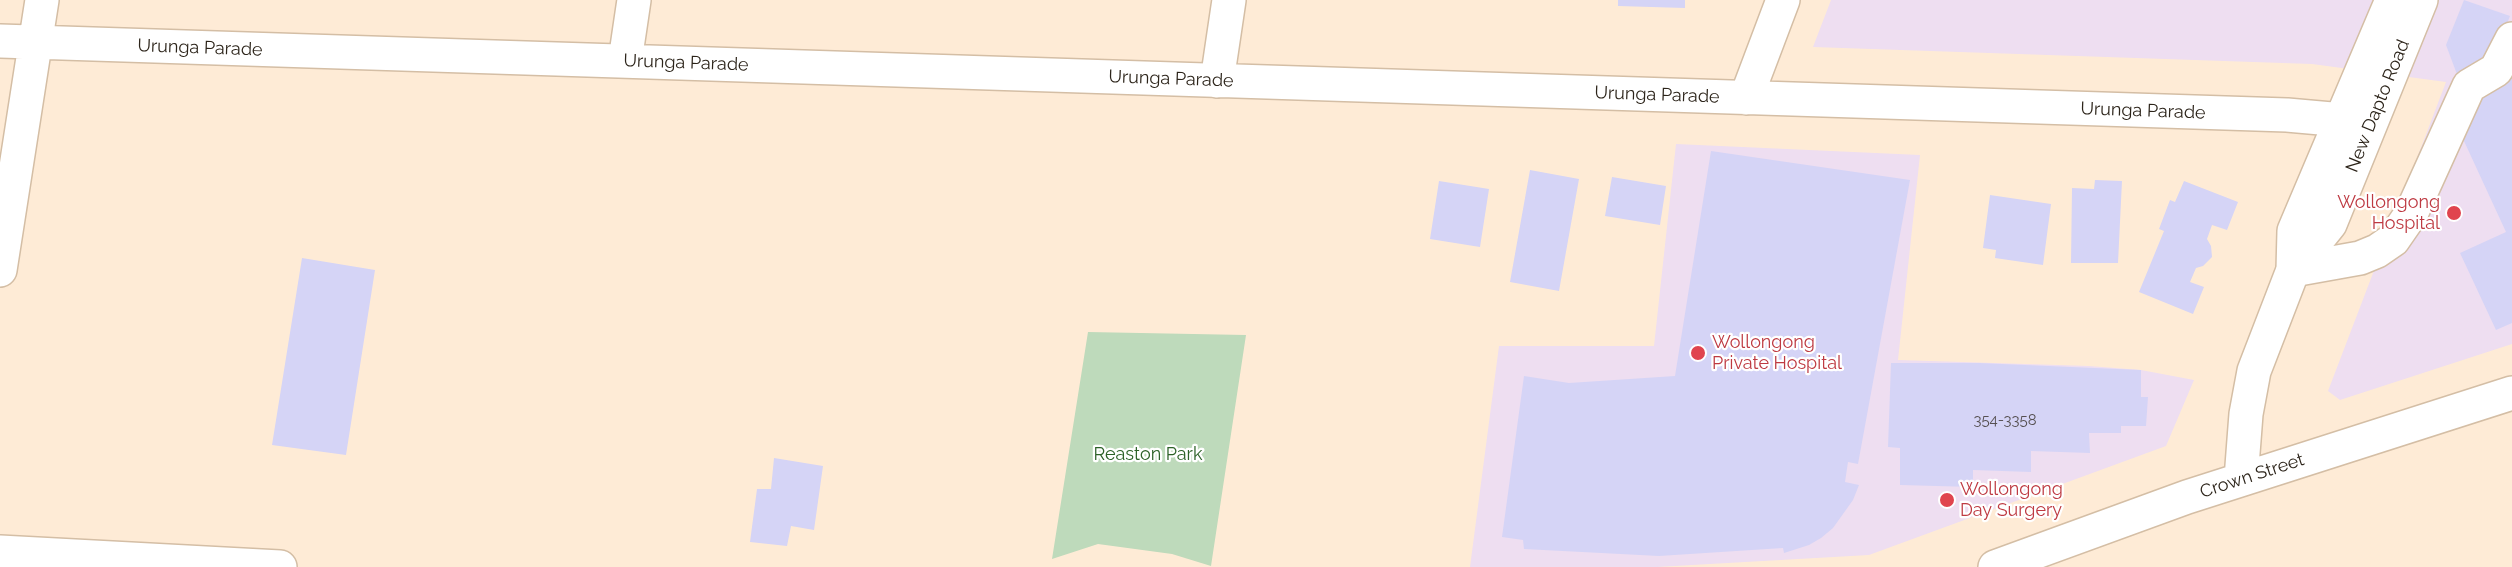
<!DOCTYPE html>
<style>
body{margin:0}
canvas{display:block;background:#feebd6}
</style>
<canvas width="2512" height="567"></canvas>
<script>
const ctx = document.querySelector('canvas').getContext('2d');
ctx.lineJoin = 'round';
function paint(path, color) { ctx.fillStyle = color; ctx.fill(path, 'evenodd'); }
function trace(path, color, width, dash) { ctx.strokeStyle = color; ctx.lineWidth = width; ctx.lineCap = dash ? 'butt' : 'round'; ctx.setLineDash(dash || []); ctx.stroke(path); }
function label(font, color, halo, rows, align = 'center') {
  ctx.font = font + ' Raleway,sans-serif'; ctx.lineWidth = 4.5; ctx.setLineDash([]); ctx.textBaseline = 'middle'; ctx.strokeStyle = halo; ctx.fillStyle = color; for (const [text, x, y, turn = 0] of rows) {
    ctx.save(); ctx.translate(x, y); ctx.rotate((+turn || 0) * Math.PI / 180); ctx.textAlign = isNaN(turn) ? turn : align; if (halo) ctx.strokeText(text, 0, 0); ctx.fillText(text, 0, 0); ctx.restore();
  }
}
const medical = new Path2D(`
 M1831 0H2512V344L2340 400 2328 391 2446 82 2312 64 1813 47Z
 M1676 144 1920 155 1898 360 2089 366 2141 370 2194 380 2166 446 1869 555 1657 567H1470L1499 346H1654Z`);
const green = new Path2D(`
 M1088 332 1246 335 1211 566 1172 554 1098 544 1052 559Z`);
const building = new Path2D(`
 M1618 0H1685V8L1618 6Z
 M2464 0 2510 16 2492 61 2458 77 2446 45Z
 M2512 71V323L2496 330 2460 253 2506 232 2446 102Z
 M1711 151 1910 180 1858 464 1848 462 1845 482 1859 485 1853 500 1833 528 1821 538 1809 545 1784 553 1783 548 1659 556 1524 549 1523 540 1502 537 1524 376 1569 383 1675 376Z
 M1530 170 1579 179 1559 291 1510 282Z
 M1612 177 1666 186 1660 225 1605 216Z
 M2095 180 2122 181 2118 263H2071L2072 188 2094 189Z
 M1439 181 1489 189 1480 247 1430 239Z
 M2184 181 2238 202 2227 230 2212 225 2207 239 2211 246 2212 257 2203 266 2196 268 2190 282 2204 287 2193 314 2139 292 2164 231 2159 229 2170 200 2175 202Z
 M1990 195 2051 204 2043 265 1995 258 1996 250 1983 248Z
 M302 258 375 270 346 455 272 445Z
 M1891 363H1979L2141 370V397H2148L2146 426H2121V433H2089L2090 453 2031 451V472L1973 470V487L1900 485V448L1888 447Z
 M774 458 823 466 814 530 791 526 787 546 750 542 757 489H771Z`);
const minor = new Path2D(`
 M0 41 2287 115 2343 120
 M625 61 634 0
 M1217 81 1229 0
 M1746 98 1783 0
 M0 270 42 0
 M2293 270 2360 258 2377 251 2393 240 2411 214 2469 86 2496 70 2512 39`);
const major = new Path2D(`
 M2293 270 2294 231 2392 0
 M2241 479 2246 414 2254 371 2293 270 2330 224 2421 0
 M0 552 280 567
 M1995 567 2187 497 2512 393`);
const markers = [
 [2454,213,8,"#e0444e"],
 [1698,353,8,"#e0444e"],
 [1947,500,8,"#e0444e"]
];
const numberNames = [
 ["354-3358",2005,420]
];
const streetNames = [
 ["Urunga Parade",200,48,2],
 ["Urunga Parade",686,63,2],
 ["Urunga Parade",1171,79,2],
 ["Urunga Parade",1657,95,2],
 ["New Dapto Road",2378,106,-68],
 ["Urunga Parade",2143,111,2],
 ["Crown Street",2252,476,-18]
];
const healthNames = [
 ["Wollongong",2440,203,"right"],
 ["Hospital",2440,224,"right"],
 ["Wollongong",1712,343],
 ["Private Hospital",1712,364],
 ["Wollongong",1960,490],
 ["Day Surgery",1960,511]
];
const parkNames = [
 ["Reaston Park",1148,455]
];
paint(medical, '#eedef1');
paint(green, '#bedabb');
paint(building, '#d5d4f6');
trace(minor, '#d4bea5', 36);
trace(major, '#d4bea5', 36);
trace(minor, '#fff', 33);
trace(major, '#fff', 33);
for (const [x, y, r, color] of markers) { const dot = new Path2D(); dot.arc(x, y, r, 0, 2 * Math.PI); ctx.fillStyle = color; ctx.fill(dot); trace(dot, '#fff', 2); }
label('15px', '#565051', null, numberNames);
label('18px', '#2c241a', '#fff', streetNames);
label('18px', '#be3a42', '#fff', healthNames, 'left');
label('18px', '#2c6127', '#fff', parkNames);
</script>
